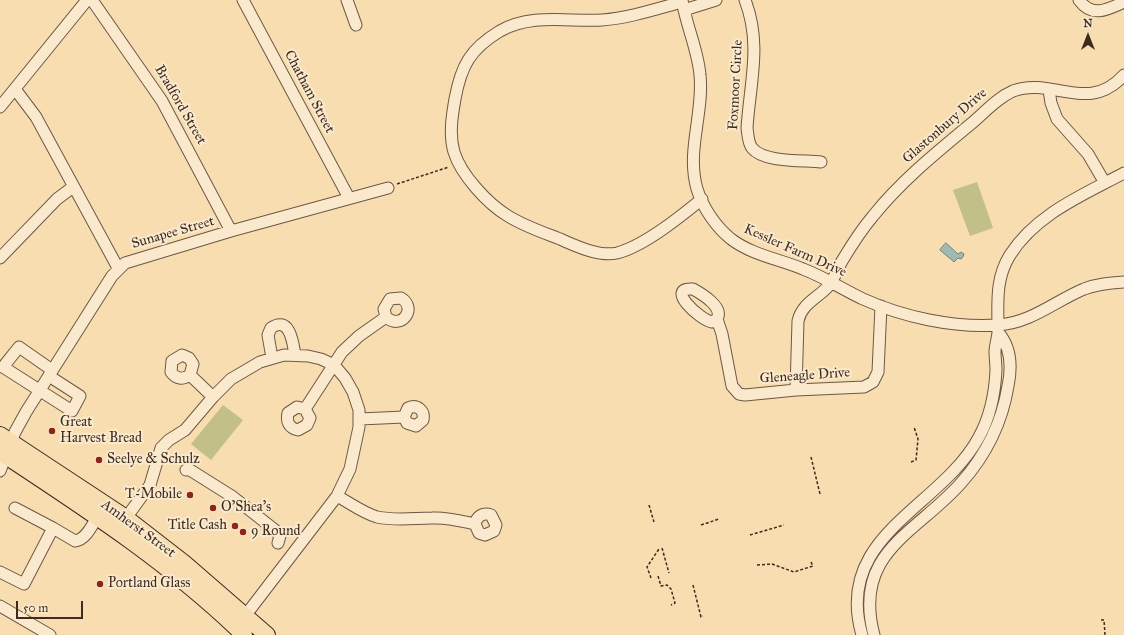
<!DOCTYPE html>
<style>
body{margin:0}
#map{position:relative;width:1124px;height:635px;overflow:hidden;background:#f7ddb0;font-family:"IM FELL Great Primer",serif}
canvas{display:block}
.north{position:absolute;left:1068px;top:16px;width:40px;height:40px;-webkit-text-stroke:3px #fae9cc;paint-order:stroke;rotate:0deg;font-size:11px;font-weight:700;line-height:16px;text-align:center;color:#3d2b22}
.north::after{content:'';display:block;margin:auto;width:14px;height:18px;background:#3d2b22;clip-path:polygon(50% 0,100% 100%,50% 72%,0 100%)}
.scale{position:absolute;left:16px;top:601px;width:67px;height:18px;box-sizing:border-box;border:2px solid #3d2b22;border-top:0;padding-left:5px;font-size:12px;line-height:14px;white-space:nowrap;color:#3d2b22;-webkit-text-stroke:3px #fae9cc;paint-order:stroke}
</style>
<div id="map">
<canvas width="1124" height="635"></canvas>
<div class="north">N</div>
<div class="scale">50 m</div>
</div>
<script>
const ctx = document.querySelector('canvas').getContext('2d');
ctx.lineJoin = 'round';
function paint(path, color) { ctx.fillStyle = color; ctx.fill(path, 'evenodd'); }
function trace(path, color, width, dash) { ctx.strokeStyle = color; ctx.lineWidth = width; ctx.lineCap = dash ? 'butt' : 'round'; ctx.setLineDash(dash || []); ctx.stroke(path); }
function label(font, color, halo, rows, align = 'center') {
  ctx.font = font + ' "IM FELL Great Primer",serif'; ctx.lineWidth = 4; ctx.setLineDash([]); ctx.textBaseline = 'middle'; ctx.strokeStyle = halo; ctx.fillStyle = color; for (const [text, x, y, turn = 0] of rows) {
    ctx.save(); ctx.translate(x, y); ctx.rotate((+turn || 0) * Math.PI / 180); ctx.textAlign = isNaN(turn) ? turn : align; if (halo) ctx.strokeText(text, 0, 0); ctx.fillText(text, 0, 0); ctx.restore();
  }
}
const green = new Path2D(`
 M977 182 993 228 970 236 953 190Z
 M223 405 243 420 211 460 191 444Z`);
const water = new Path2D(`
 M946 243 958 254 961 252 964 254 963 257 961 259 958 258 954 262 940 250Z`);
const path = new Path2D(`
 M397 184 449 167
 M811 457 820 494H822
 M911 462 916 460 918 439 914 427
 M649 505 654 522
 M701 525 719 519
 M750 535 784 525
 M662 548 669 573
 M757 565 772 564 794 572 813 566 811 562
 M658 576 661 586 667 585 671 589 675 603 671 605
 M651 578 647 567 659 549
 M693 585 701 617 703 616
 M1101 620H1104L1105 634 1102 635`);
const minor = new Path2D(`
 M92 0 162 101 231 231
 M243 0 349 198
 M347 0 356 25
 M682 0C686 25 698 50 700 75 704 113 686 151 697 189 703 208 716 227 731 239 752 255 779 259 803 269 824 277 842 289 863 299 903 317 953 328 998 325 1031 323 1055 301 1084 289 1097 284 1110 283 1124 282
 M745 0C762 44 750 82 747 128 748 134 748 143 752 148 764 163 804 160 821 162
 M1079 0C1092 18 1107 10 1124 2
 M682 2C656 9 629 18 602 20 568 22 532 13 500 31 470 49 461 66 455 99 452 116 449 135 454 152 461 175 488 204 508 216 524 226 542 232 560 239 576 246 599 257 617 253 644 246 680 217 702 199
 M684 10 716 0
 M15 89 36 117 118 268
 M1049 90 1051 103 1057 119 1088 154 1105 183
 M0 107 87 0
 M0 258 57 199 73 187
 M717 319 712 322C700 320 664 287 693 289 702 294 724 307 717 319L722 334 732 386 739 394 745 395 796 390 864 387 873 382 878 372 881 306
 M272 358 268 335 271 328C290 315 293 343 295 355
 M190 375C183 380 176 379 171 372L172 361 182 355 189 358 193 364 190 375 213 397
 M49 376 80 396 72 411 3 367 19 347 52 370
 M796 390 798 321C802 302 821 297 831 283 835 276 838 268 842 261 851 246 862 229 873 216 902 180 937 152 972 123 985 112 997 98 1013 91 1052 76 1088 115 1124 75
 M305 409 310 418 307 425 298 430C289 428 286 422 288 413L297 407 305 409 342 352 359 336 386 317C401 331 418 308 401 298L390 299 384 309 386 317
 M360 419 404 417 408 408C417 404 425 410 423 420L416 426 407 423 404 417
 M186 470H190L233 497 275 530 280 536 278 543
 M0 471 15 432 26 412 112 276 125 263 231 231 388 188
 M337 496C350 503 363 513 377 517 396 521 414 518 432 518 447 517 461 521 475 524L479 533 485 535 494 531 496 525 491 515C483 512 477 516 475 524
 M15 508 53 528
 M126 518 150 485 161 448 169 440 185 430 213 397 231 379 260 362 284 355 308 356 321 359 334 365 345 378 353 392 359 410V427L350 469 337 496 245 616
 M0 572 24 584 53 528 75 541C86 540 92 525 98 516
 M0 606 50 635
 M862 635C833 535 941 508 979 437 990 417 995 392 996 370 996 364 995 358 995 352 995 345 998 338 998 331 998 303 995 279 1010 255 1036 214 1083 195 1124 173
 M874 635C852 552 917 533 961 483 986 455 1002 423 1008 386 1012 367 1011 347 998 332`);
const highway = new Path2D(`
 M0 435 126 518 184 563 267 635
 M0 452C85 508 170 563 244 635`);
const markers = [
 [52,431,4,"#8f2418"],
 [99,460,4,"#8f2418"],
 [190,495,4,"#8f2418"],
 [213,508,4,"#8f2418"],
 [235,526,4,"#8f2418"],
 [243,532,4,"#8f2418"],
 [100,584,4,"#8f2418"]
];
const streetNames = [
 ["Foxmoor Circle",736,85,-87],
 ["Chatham Street",309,92,62],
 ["Bradford Street",180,105,60],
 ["Glastonbury Drive",945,126,-41],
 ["Sunapee Street",173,233,-16],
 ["Kessler Farm Drive",795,251,24],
 ["Gleneagle Drive",805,376,-4],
 ["Amherst Street",138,529,36]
];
const poiNames = [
 ["Great",60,423],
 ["Harvest Bread",60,439],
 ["Seelye & Schulz",107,460],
 ["T-Mobile",182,495,"right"],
 ["O'Shea's",221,508],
 ["Title Cash",227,526,"right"],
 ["9 Round",251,532],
 ["Portland Glass",108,584]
];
paint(green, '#c2bf88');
paint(water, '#9fbab2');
trace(water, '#788178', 1);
trace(minor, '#6c5846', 13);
trace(highway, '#3d2b22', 18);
trace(path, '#3d2b22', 1.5, [3, 2]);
trace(minor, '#fae9cc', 11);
trace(highway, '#f7ddb0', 16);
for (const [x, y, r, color] of markers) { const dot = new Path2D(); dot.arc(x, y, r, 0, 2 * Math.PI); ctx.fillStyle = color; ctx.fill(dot); trace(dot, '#fae9cc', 1.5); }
label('14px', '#3d2b22', '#fae9cc', streetNames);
label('14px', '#3d2b22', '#fae9cc', poiNames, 'left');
</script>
